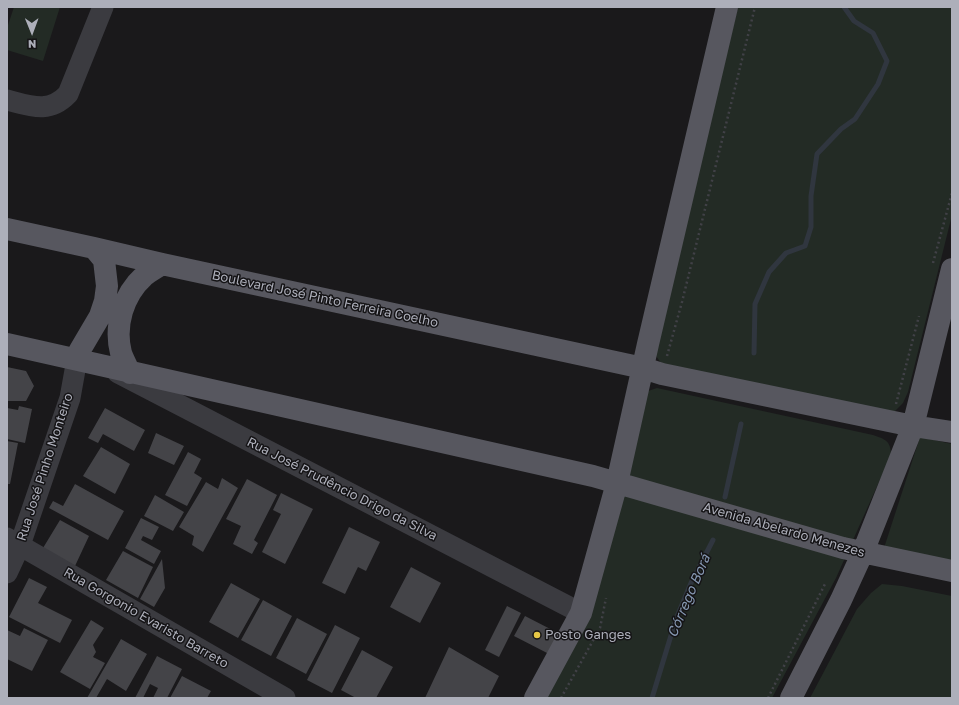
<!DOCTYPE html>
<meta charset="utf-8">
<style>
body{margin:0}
#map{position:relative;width:959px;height:705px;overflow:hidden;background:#1a191b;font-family:"Golos Text",sans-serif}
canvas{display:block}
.frame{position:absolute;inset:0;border:8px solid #adafba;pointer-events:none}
.north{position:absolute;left:12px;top:12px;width:40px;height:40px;-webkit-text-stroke:3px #151416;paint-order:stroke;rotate:179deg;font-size:11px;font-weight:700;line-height:16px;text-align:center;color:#adafba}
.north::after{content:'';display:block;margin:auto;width:14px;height:18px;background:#adafba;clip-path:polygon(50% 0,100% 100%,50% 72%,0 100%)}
</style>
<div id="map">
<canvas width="959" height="705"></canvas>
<div class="frame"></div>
<div class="north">N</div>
</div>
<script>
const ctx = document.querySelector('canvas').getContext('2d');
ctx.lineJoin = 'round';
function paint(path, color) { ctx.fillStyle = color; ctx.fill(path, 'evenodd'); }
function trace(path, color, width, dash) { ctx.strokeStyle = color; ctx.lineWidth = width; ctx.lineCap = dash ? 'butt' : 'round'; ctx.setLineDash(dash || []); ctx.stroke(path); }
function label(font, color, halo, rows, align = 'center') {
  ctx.font = font + ' "Golos Text",sans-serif'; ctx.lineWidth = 3; ctx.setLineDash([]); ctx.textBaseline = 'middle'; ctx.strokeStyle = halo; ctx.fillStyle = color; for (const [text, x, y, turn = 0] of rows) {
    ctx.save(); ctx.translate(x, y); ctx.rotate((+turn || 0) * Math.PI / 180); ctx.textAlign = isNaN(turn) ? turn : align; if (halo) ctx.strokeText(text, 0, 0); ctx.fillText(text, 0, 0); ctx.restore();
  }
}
const green = new Path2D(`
 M14 7H60L43 61 7 50V28Z
 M738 7H952V215L908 392 903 403 894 412 674 368 661 363 656 356 657 337Z
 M657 388 873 435C885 439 891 441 891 455L836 578 772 698H544L648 391Z
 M920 437 952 444V564L883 551Z
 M882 584 902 586 952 596V698H810L857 609 871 593Z`);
const stream = new Path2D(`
 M754 353 755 304 769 272 786 253 805 246 811 227V196L817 154 841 129 855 119 878 84 887 61 873 33 854 21 844 7
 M725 497 741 424
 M652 698 676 619 691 583 713 540`);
const building = new Path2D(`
 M7 367 26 371 34 386 26 401H7Z
 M19 406 32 409 25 443 7 439V408L18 410Z
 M105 408 145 430 134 451 103 434 98 443 88 438Z
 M156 433 184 446 174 465 148 453Z
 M7 441 18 443 10 484H7Z
 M101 447 130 464 115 494 83 476Z
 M188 452 201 459 194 473 202 478 187 506 165 495Z
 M222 478 238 488 203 552 192 545 194 536 179 527 206 482 218 489Z
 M247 479 277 495 254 540 258 543 252 554 233 544 241 526 226 519Z
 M75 484 124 511 108 540 49 508 53 501 63 506Z
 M281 493 313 509 285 564 262 552 281 514 273 510Z
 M155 495 184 512 173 531 144 516Z
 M141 518 159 527 152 540 143 536 141 540 161 551 154 564 125 548Z
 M60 520 89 536 75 566 43 548Z
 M349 527 380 542 366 571 358 567 345 594 322 583Z
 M123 551 153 567 138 598 106 580Z
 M162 559 165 588 154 607 140 599Z
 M411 567 441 583 420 623 390 607Z
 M29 578 47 587 38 603 72 620 60 643 9 617Z
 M231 583 260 599 238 638 209 622Z
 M263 600 292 616 271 656 241 640Z
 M507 606 521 613 499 657 485 650Z
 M525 616 560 634 549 654 514 636Z
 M297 618 327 634 306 674 276 658Z
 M91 620 104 628 93 645 96 652 93 657 105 663 90 689 60 672Z
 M335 625 360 638 332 693 307 680Z
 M24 628 48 640 32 671 7 659V630L20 636Z
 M121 639 147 654 126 691 107 679 96 698H87Z
 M449 647 499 676 488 698H425Z
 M362 650 393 667 376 698H356L341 690Z
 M157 656 182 669 167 698H153L158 688 150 684 143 698H135Z
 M182 676 211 691 207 698H170Z`);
const path = new Path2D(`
 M933 263 952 193
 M667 356 682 302 755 7
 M896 404 919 316
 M561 698 600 628 606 598
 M768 698 826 582`);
const minor = new Path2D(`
 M7 100C31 106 49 114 68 94L103 7
 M118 373 581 613
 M7 538 285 698
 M7 573 20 545 70 398 77 359`);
const major = new Path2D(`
 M7 229 94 248 162 264 643 368 662 374 913 426 952 432
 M7 344 593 476 843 548 952 571
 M77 359 80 350 100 316 105 301 107 286 104 260 94 248
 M130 373C127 366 123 359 121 353 114 326 123 295 144 276 149 272 156 268 162 264
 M535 698 581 613 617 483 648 344 727 7
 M791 698 841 600 863 552 913 426 952 269`);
const markers = [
 [537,635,4,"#e6c746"]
];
const streetNames = [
 ["Boulevard José Pinto Ferreira Coelho",325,299,12],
 ["Rua José Pinho Monteiro",45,467,-72],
 ["Rua José Prudêncio Drigo da Silva",342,489,27],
 ["Avenida Abelardo Menezes",784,530,16],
 ["Rua Gorgonio Evaristo Barreto",146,618,30]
];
const poiNames = [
 ["Posto Ganges",545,635]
];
const waterNames = [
 ["Córrego Borá",689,596,-67]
];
paint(green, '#232b25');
trace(stream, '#30363f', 5);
paint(building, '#444448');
trace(path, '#414147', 2.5, [2, 3]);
trace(minor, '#3b3b40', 21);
trace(major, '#57575f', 22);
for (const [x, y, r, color] of markers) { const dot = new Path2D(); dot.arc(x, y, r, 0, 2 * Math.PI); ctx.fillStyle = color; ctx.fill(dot); trace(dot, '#151416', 1.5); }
label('13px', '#adafba', '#151416', streetNames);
label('13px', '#adafba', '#151416', poiNames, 'left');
label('italic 14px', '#8698b2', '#151416', waterNames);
</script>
